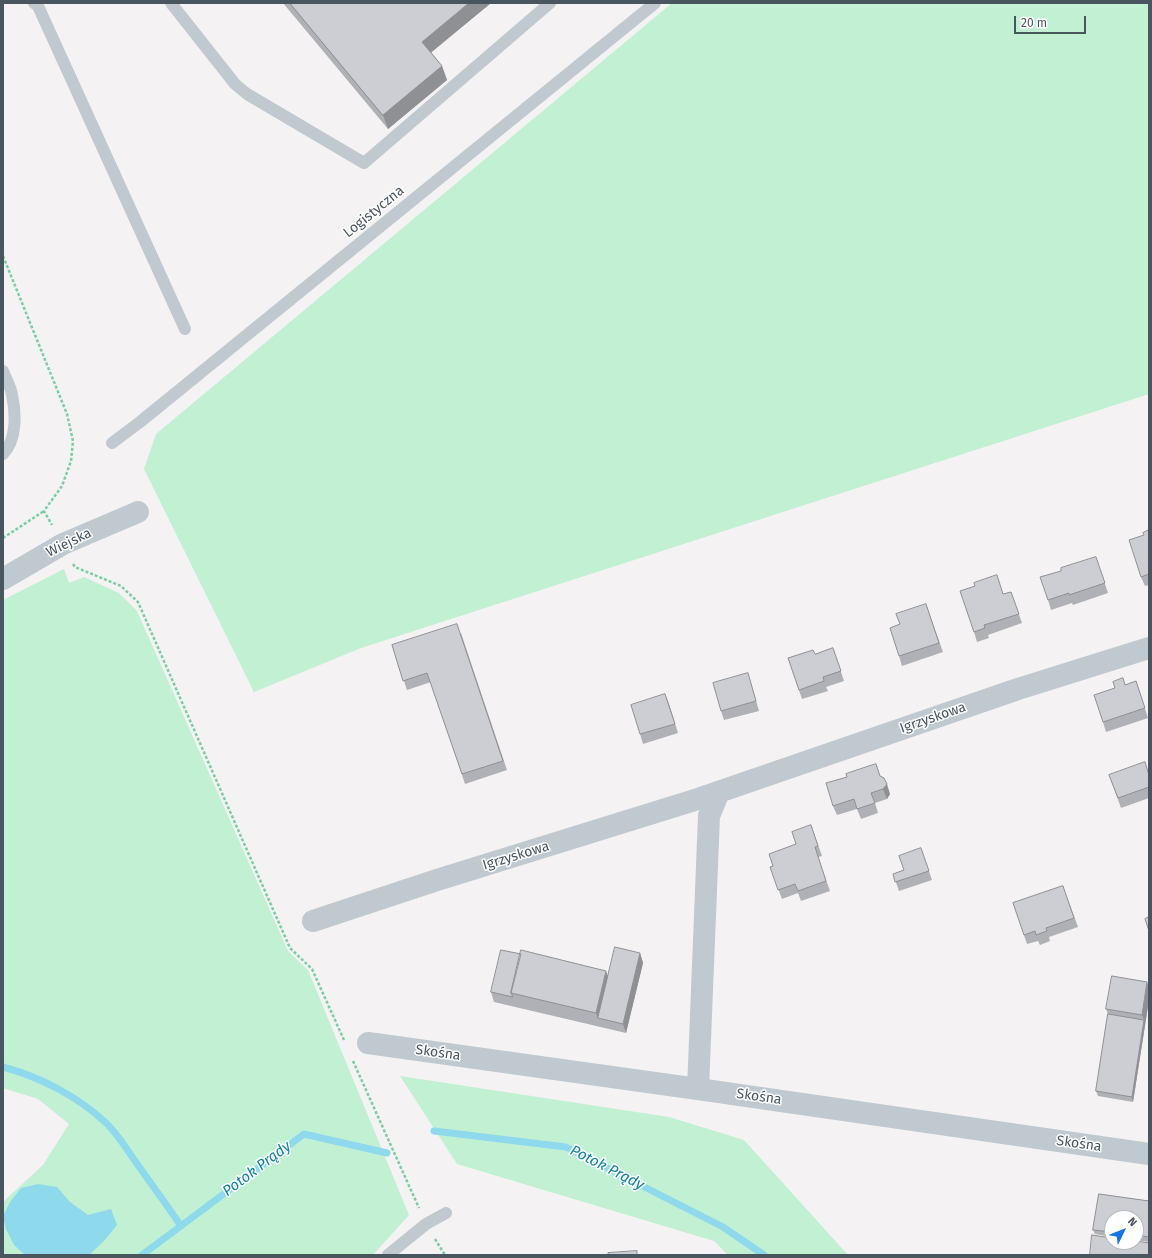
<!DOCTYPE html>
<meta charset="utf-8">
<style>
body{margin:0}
#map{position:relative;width:1152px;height:1258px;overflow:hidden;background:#f4f2f2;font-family:"Fira Sans",sans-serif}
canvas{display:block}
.frame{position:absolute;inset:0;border:4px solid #49555f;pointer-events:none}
.north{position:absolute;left:1104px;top:1210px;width:40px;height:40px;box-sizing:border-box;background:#fff;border:1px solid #b6bbbf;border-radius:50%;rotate:47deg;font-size:11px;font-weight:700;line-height:16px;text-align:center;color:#49555f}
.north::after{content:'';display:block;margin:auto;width:14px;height:18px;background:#1a73e6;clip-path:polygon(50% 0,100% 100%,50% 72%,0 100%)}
.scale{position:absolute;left:1014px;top:16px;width:72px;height:18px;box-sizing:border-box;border:2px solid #49555f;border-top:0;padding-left:5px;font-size:12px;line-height:14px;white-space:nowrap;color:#49555f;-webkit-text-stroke:3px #fff;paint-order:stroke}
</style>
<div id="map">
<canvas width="1152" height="1258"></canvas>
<div class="frame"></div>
<div class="north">N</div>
<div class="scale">20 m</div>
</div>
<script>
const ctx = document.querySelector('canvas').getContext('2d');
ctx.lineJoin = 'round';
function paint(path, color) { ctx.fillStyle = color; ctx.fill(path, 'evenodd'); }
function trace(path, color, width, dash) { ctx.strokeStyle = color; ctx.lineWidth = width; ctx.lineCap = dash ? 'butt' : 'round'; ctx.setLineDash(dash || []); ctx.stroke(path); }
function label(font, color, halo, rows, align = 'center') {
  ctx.font = font + ' "Fira Sans",sans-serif'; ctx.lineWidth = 3; ctx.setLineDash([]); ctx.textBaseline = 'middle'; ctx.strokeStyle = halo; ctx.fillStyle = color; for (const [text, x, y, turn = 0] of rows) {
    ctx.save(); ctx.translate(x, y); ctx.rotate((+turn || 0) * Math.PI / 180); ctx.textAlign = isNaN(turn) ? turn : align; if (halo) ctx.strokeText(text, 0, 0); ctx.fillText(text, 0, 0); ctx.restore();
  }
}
const green = new Path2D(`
 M672 3H1149V394L361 648 254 692 144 469 156 434Z
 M64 569 69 583 84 577 119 593 137 611 288 951 308 970 409 1215 373 1255H3V1202L43 1165 69 1124 38 1099 3 1088V600Z
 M400 1076 669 1117 744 1140 848 1255H728L714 1241 457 1164Z`);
const water = new Path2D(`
 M38 1184 57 1187 70 1202 88 1215 111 1209 117 1225 104 1241 89 1255 68 1254 66 1255H25L14 1245 6 1229 3 1216 10 1202 21 1188Z`);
const stream = new Path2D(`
 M3 1067C40 1077 77 1096 105 1122 117 1133 126 1148 135 1161 150 1182 166 1204 181 1226
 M434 1131 566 1147 723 1227 764 1255
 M142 1255 304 1134 387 1153`);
const path = new Path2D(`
 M3 256 67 414 73 441 71 461 62 486 44 511 52 525
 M3 538 44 511
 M73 564 75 567 121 586 138 602 290 948 312 969 344 1040
 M353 1061 419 1208
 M435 1239 445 1255`);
const service = new Path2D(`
 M34 3 38 6 185 329
 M171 3 235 84 247 94 364 163 550 3
 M3 371C6 379 11 387 12 395 16 413 17 440 3 454
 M112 443 140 422 655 3
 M388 1255 426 1224 446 1213`);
const minor = new Path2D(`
 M3 579 63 544 138 512
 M313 921 437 880 698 799 1018 689 1149 648
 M368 1043 698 1089 1149 1154
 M698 1089 709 816 719 792`);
const wall = new Path2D(`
 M283 3H491L431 52 442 66 447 80 388 129Z
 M1149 530V585L1145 586 1141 577 1144 535Z
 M1096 557 1108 593 1073 605 1072 603 1051 610 1048 600 1061 571Z
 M1000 585 1003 594 1011 592 1022 623 988 635 989 638 977 642 974 632Z
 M926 604 943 652 902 666 899 656 900 624Z
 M461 633 507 770 465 784 431 682 407 690 392 645Z
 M833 648 844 681 826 687 828 691 802 699 788 658 815 654Z
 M1136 681 1148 718 1106 732 1103 722 1125 685Z
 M751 683 759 711 724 720 721 711Z
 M665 694 678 733 643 744 640 734Z
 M1109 775H1149V798L1121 808Z
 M880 777 890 794 887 799 875 803 878 813 861 819 857 809 837 815 833 806Z
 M811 825 822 856 818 857 830 891 801 901 798 893 782 899 770 867 773 866 796 844Z
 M921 848 932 880 899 891 893 874 904 870Z
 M1063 886 1078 927 1049 937 1050 941 1040 945 1038 941 1027 944 1013 903Z
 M640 953 643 963 626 1033 494 1002 491 992 608 975Z
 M1147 982 1149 989V1000L1133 1102 1098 1096 1096 1091 1108 1014 1106 1009Z
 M1099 1194 1149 1201V1242L1136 1240V1218H1112V1237L1095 1234 1093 1230Z`);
const shadedWall = new Path2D(`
 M469 3H491L427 56 422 42Z
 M442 66 447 80 388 129 383 115Z
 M665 694 669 704 678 733Z
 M887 784 890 794 887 799 883 789Z
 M640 953 643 963 626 1033 623 1024Z
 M606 971 611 985 598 1018 596 1013Z
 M1147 982 1149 989V1000L1133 1102 1132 1097 1144 1020 1142 1015Z`);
const building = new Path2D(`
 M290 3H469L422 42 442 66 383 115Z
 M1149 530V574L1141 577 1129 540 1144 535 1143 533Z
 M1096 557 1105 583 1069 595V593L1048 600 1040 577 1061 571V568Z
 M997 575 1003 594 1011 592 1019 614 984 625 985 628 974 632 960 591 975 586 974 583Z
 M926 604 939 643 899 656 890 628 900 624 896 614Z
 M457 624 503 761 462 774 427 673 403 681 392 645Z
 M833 648 841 671 823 677 824 681 799 690 788 658 813 650 815 654Z
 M748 673 756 701 721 711 713 683Z
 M1123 678 1125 685 1136 681 1145 708 1103 722 1094 695 1115 688 1113 682Z
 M665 694 675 724 640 734 631 705Z
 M1145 762 1149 775V787L1118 798 1109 775Z
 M876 764 880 776 884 778 887 784 883 789 871 793 875 803 857 809 854 799 833 806 826 783 847 777 846 774Z
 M811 825 818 846 815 847 826 881 798 891 795 884 778 890 770 867 773 866 769 854 796 844 792 832Z
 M921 848 929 871 895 882 893 874 904 870 899 856Z
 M1063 886 1074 918 1046 928 1047 931 1036 935 1035 931 1024 935 1013 903Z
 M1149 917V931L1145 919Z
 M615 947 640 953 623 1024 598 1018Z
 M501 950 521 954 511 993 513 997 491 992Z
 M521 950 606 971 596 1013 511 993Z
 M1112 976 1147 982 1142 1015 1106 1009Z
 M1108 1014 1144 1020 1132 1097 1096 1091Z
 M1099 1194 1149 1201V1237L1136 1235V1218H1112V1232L1093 1230Z
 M1092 1235 1112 1238V1242H1136V1241L1149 1243V1255H1090Z
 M637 1251V1255H608V1253Z`);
const streetNames = [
 ["Logistyczna",374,212,-39],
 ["Wiejska",69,543,-26],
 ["Igrzyskowa",933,718,-19],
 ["Igrzyskowa",516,856,-17],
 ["Skośna",438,1053,8],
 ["Skośna",759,1097,8],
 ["Skośna",1079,1144,8]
];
const waterNames = [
 ["Potok Prądy",607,1168,27],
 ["Potok Prądy",257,1169,-37]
];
paint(green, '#c1f0d3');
paint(water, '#8fd9ed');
trace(stream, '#8fd9ed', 7);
trace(path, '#79cfa4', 2.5, [3, 2]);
trace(service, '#c0c9d0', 12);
trace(minor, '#c0c9d0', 22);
paint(wall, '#afb1b6');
paint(shadedWall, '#8f9094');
paint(building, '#ccced4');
trace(building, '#8f9094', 1);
label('14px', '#49555f', '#fff', streetNames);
label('italic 15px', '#0c819f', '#fff', waterNames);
</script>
